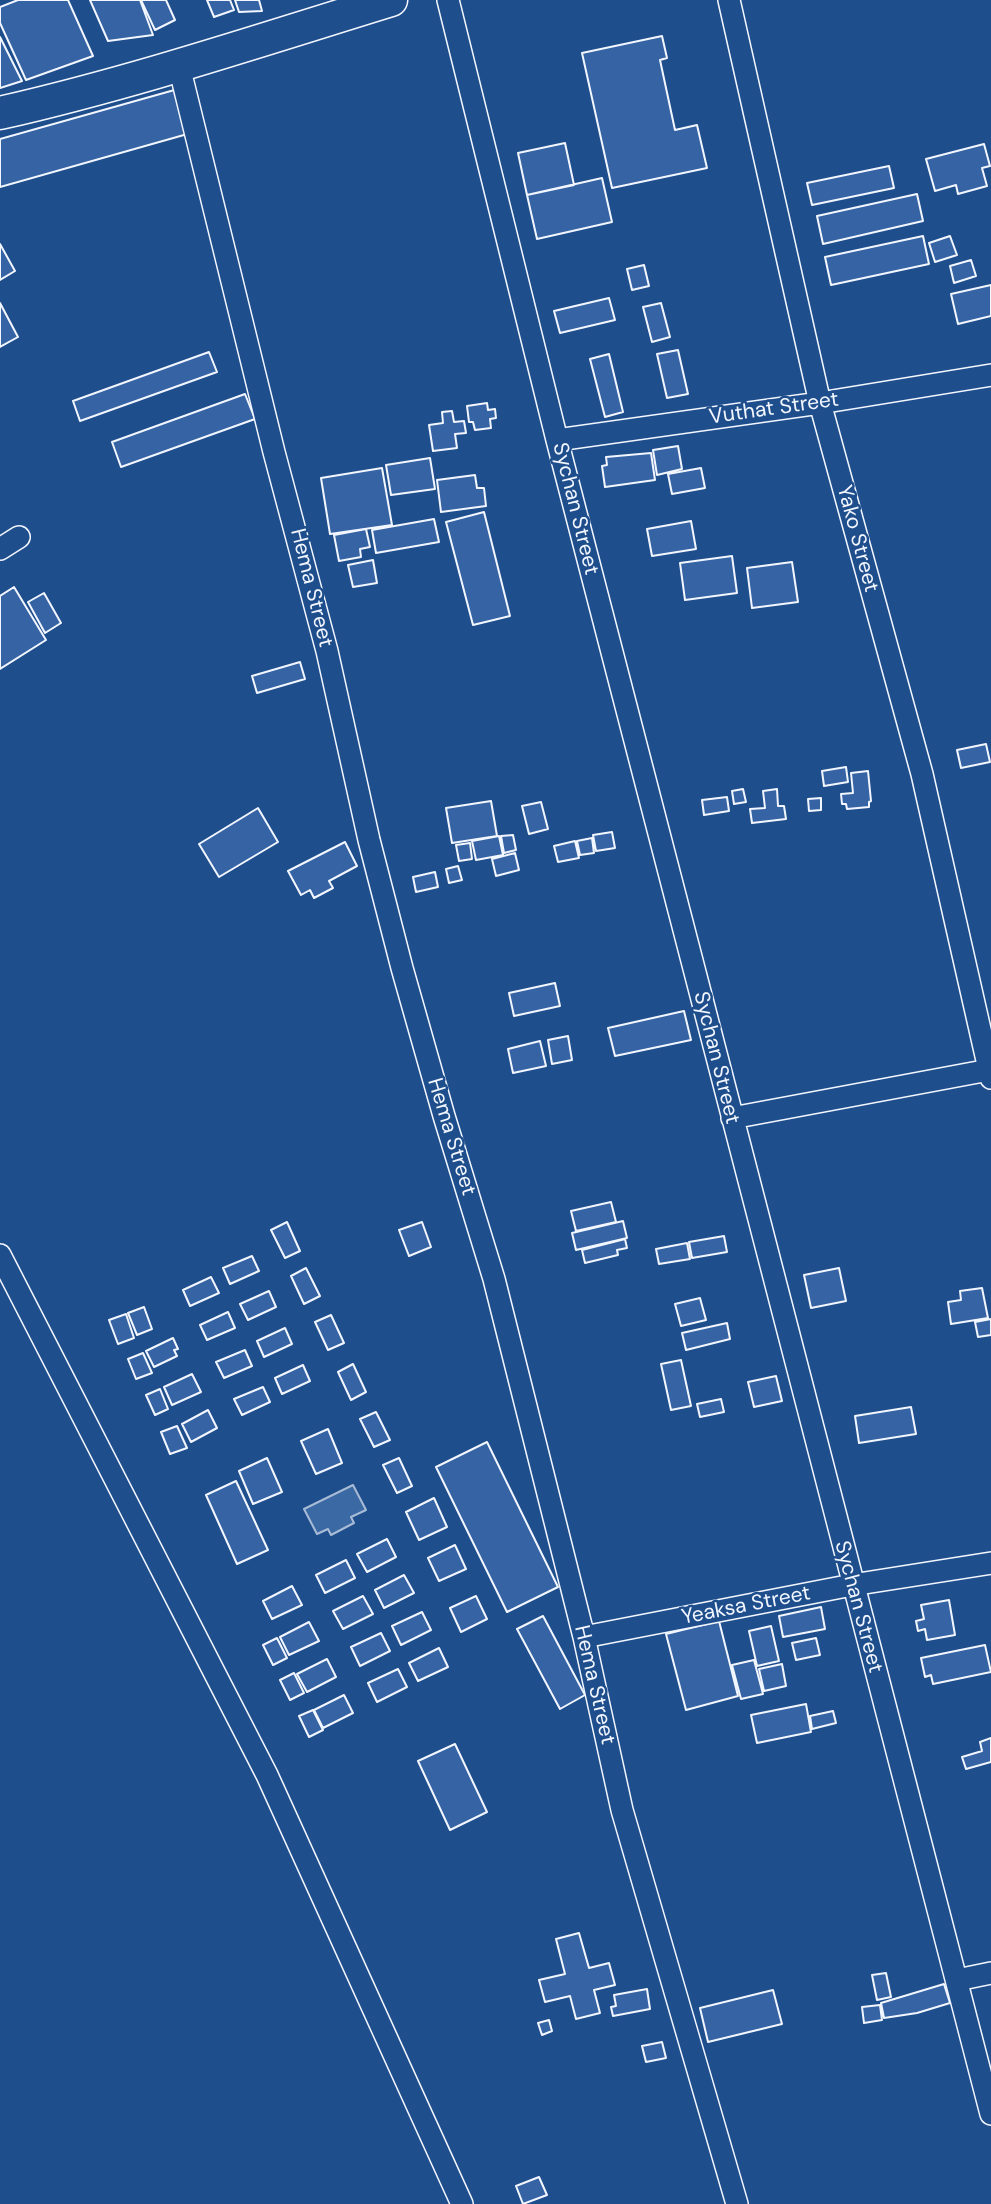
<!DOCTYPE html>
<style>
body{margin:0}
canvas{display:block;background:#1f4e8c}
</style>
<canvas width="991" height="2204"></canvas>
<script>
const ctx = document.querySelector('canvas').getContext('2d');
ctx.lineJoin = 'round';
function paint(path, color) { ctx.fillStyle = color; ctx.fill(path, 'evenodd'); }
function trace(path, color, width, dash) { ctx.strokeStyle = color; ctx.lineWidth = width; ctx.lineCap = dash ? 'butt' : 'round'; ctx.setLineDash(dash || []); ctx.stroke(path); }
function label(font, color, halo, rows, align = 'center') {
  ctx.font = font + ' "DM Sans",sans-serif'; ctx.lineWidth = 5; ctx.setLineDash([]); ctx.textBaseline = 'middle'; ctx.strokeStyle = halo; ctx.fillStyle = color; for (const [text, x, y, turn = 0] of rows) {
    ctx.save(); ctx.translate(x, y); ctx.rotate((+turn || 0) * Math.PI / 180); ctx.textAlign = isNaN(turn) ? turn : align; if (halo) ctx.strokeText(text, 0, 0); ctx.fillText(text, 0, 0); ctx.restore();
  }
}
const water = new Path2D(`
 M353 1485 366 1510 351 1517 354 1523 331 1535 328 1529 317 1534 304 1509Z`);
const building = new Path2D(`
 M18 0H68L93 56 26 80 0 23V7Z
 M90 0H140L153 35 108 41Z
 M141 0H166L175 20 155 30Z
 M207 0H230L234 10 214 17Z
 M235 0H259L262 11 239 12Z
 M662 36 667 58 660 60 675 130 697 125 707 168 612 188 582 53Z
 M0 37 22 81 0 88Z
 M178 89 191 133 0 187V139Z
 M565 143 574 185 527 195 518 153Z
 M984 144 990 166 982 168 987 186 958 194 956 185 935 191 926 159Z
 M889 166 894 188 812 205 807 183Z
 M602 178 612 222 537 239 527 195Z
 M917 194 923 221 823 244 817 216Z
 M923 236 929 264 831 285 825 257Z
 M950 236 957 255 935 262 929 243Z
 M0 244 15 271 0 280Z
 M971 260 976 276 954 283 950 266Z
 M644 265 649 286 632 290 627 269Z
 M991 285V316L958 324 951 294Z
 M609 298 615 320 560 333 554 311Z
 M0 303 18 337 0 347Z
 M661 303 670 337 652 342 643 307Z
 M678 350 688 394 667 398 657 354Z
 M209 352 217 372 80 421 73 401Z
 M609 354 623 412 605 417 590 359Z
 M245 394 255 419 121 467 112 442Z
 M487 403 488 410 495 409 496 418 490 419 491 428 475 430 473 422H469L467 406Z
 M452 411 454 422 464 421 466 433 455 434 457 448 433 451 429 425 443 423 442 412Z
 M678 446 682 469 657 475 653 450Z
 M651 453 655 480 605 487 602 466 607 465 606 457Z
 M430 458 435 489 391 495 386 465Z
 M382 468 392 525 330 534 321 478Z
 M701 468 705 488 672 494 668 474Z
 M475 475 477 488H484L486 506 441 512 437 480Z
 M484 512 510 616 473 625 446 522Z
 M434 519 439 542 376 553 372 530Z
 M691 521 696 549 652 556 647 529Z
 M366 529 370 547 360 549 361 557 339 561 334 535Z
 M732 556 737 593 685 600 680 563Z
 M373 560 377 583 353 587 348 565Z
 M792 562 798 602 752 608 747 568Z
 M14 587 46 640 0 669V596Z
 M44 593 61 623 45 633 28 602Z
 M300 662 305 679 257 693 252 676Z
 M986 744 990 762 961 768 957 750Z
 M846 767 848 782 824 786 822 771Z
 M868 771 871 801 869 802V807L847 809 846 804H842L841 794 853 793 851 773Z
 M743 789 746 802 734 804 732 791Z
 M777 789 778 806H784L786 819 752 823 750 809 765 808 763 791Z
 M727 797 729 811 704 815 702 800Z
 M821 798V810L809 811 808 799Z
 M491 801 497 836 452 843 446 808Z
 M541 802 548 829 529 834 522 806Z
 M258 808 278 842 219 877 199 844Z
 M612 832 615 848 596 851 593 835Z
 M513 835 516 850 504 853 501 836Z
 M499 836 503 855 476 860 472 841Z
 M592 838 594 853 580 855 577 841Z
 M575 841 579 858 558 862 554 846Z
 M345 842 357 866 329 881 333 888 314 898 310 890 301 895 288 871Z
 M470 843 472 859 459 861 456 845Z
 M515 853 519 870 496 876 492 859Z
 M458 866 462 880 449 883 446 869Z
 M435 872 438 887 416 892 413 877Z
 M555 983 560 1006 514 1016 509 993Z
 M684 1011 691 1040 615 1056 608 1028Z
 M568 1036 572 1060 552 1064 548 1040Z
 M540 1041 546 1066 513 1073 508 1049Z
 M611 1202 616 1222 576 1231 571 1211Z
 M623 1221 627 1238 576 1250 572 1233Z
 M287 1222 300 1251 285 1258 271 1230Z
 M422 1222 431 1247 409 1256 399 1230Z
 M724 1236 727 1252 692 1258 689 1242Z
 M625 1239 627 1248 617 1250 618 1255 585 1263 582 1250Z
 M687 1243 690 1259 659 1264 656 1249Z
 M252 1256 259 1271 230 1284 223 1268Z
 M306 1268 320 1296 304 1304 291 1276Z
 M839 1268 846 1301 811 1308 804 1275Z
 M211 1277 219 1293 190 1306 183 1290Z
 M982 1288 988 1318 951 1324 948 1302 961 1300 960 1291Z
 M269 1291 276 1307 248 1320 240 1304Z
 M700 1298 706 1320 681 1326 675 1304Z
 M144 1307 152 1329 137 1335 128 1313Z
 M228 1312 235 1328 207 1340 200 1325Z
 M126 1314 134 1338 118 1344 109 1320Z
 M331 1315 344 1343 328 1350 315 1322Z
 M991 1319V1335L978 1337 975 1322Z
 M727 1323 730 1339 686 1350 682 1333Z
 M285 1328 292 1344 264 1357 257 1341Z
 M173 1338 178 1349 174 1350 177 1356 154 1367 146 1351Z
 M245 1350 252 1366 224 1378 216 1362Z
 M143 1353 152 1373 136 1379 128 1359Z
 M681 1360 691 1406 671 1410 661 1364Z
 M353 1364 366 1392 351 1400 338 1372Z
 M303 1365 310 1381 282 1394 275 1378Z
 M192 1374 201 1392 172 1405 164 1387Z
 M776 1376 782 1401 754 1407 748 1382Z
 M263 1387 270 1402 242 1415 234 1399Z
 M160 1389 168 1409 155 1415 146 1395Z
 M721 1399 724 1412 700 1417 697 1404Z
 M911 1407 916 1434 859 1443 855 1416Z
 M208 1410 217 1428 191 1442 182 1424Z
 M376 1412 390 1440 374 1447 360 1419Z
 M177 1426 187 1448 170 1454 161 1432Z
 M328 1429 342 1463 316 1474 301 1441Z
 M487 1442 558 1587 507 1612 436 1467Z
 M267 1458 282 1492 253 1504 239 1471Z
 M399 1458 412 1486 397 1493 383 1465Z
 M236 1481 268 1550 237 1564 206 1495Z
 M434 1498 447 1527 419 1540 406 1512Z
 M387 1539 396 1557 367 1572 357 1554Z
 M455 1545 466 1569 439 1581 428 1558Z
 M346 1560 355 1578 325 1593 316 1575Z
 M404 1575 414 1593 384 1608 375 1590Z
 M292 1586 302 1605 272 1619 263 1601Z
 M363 1596 373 1614 343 1629 333 1611Z
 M476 1596 487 1619 461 1632 450 1608Z
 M949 1600 955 1635 927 1640 925 1629 918 1631 916 1621 924 1619 921 1605Z
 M821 1607 825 1629 783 1637 779 1616Z
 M422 1612 431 1630 401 1645 392 1626Z
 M543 1616 585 1695 560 1709 517 1629Z
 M719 1621 738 1696 686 1710 666 1634Z
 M309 1622 319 1641 289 1655 280 1637Z
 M771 1626 779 1661 757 1666 749 1631Z
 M381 1633 390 1651 360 1666 351 1647Z
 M277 1638 287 1658 273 1665 263 1645Z
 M816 1638 820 1655 796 1660 792 1643Z
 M985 1645 991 1672 933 1684 931 1675 925 1677 921 1658Z
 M439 1648 448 1667 418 1681 409 1663Z
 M327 1659 336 1677 307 1692 297 1674Z
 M754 1660 763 1694 741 1699 732 1665Z
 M782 1664 786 1686 764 1691 759 1669Z
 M398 1669 407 1687 377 1702 368 1683Z
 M294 1673 304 1693 290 1700 280 1680Z
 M344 1695 353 1713 323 1728 314 1710Z
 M806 1704 811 1732 757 1743 751 1715Z
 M313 1710 323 1730 309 1737 299 1716Z
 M833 1711 836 1723 812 1729 810 1716Z
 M991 1738V1762L966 1769 962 1757 982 1751 980 1742Z
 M455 1744 487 1812 450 1830 418 1761Z
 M579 1933 589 1968 609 1963 615 1985 594 1990 600 2013 576 2019 570 1996 545 2002 539 1980 565 1974 556 1939Z
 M886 1973 891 1997 877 2000 872 1975Z
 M944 1984 950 2003 917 2013 884 2018 881 2003Z
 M647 1989 650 2009 613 2016 611 2007 616 2006 614 1995Z
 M773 1990 782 2024 708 2042 700 2008Z
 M880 2005 882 2020 864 2023 862 2007Z
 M549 2020 552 2031 542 2035 538 2023Z
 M662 2042 666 2058 646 2062 642 2046Z
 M539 2177 547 2195 523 2204 516 2186Z`);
const minor = new Path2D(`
 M448 0 557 440 991 2114
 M729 0 820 403 922 774 991 1078
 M179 66 274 452 327 651 369 840 402 968 444 1116 494 1279 584 1637 622 1810 737 2204
 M557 440 820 403 991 375
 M0 549 19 537
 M732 1118 989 1070
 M0 1255 267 1775 462 2204
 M584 1637 852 1585 991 1563
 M957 1980 991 1973`);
const highway = new Path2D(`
 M0 113C132 83 261 40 391 0`);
const streetNames = [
 ["Vuthat Street",774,409,-8],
 ["Sychan Street",575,509,76],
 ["Yako Street",857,539,75],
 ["Hema Street",311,588,76],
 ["Sychan Street",716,1058,76],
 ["Hema Street",451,1137,73],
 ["Yeaksa Street",746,1606,-11],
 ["Sychan Street",858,1607,75],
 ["Hema Street",594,1685,77]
];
paint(water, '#3b69a3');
trace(water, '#a8bbd7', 2);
paint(building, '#3563a3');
trace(building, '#f2f6ff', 2);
trace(minor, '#f2f6ff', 24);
trace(highway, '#f2f6ff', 35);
trace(minor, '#1f4e8c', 21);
trace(highway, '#1f4e8c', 32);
label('21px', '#f2f6ff', '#1f4e8c', streetNames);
</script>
